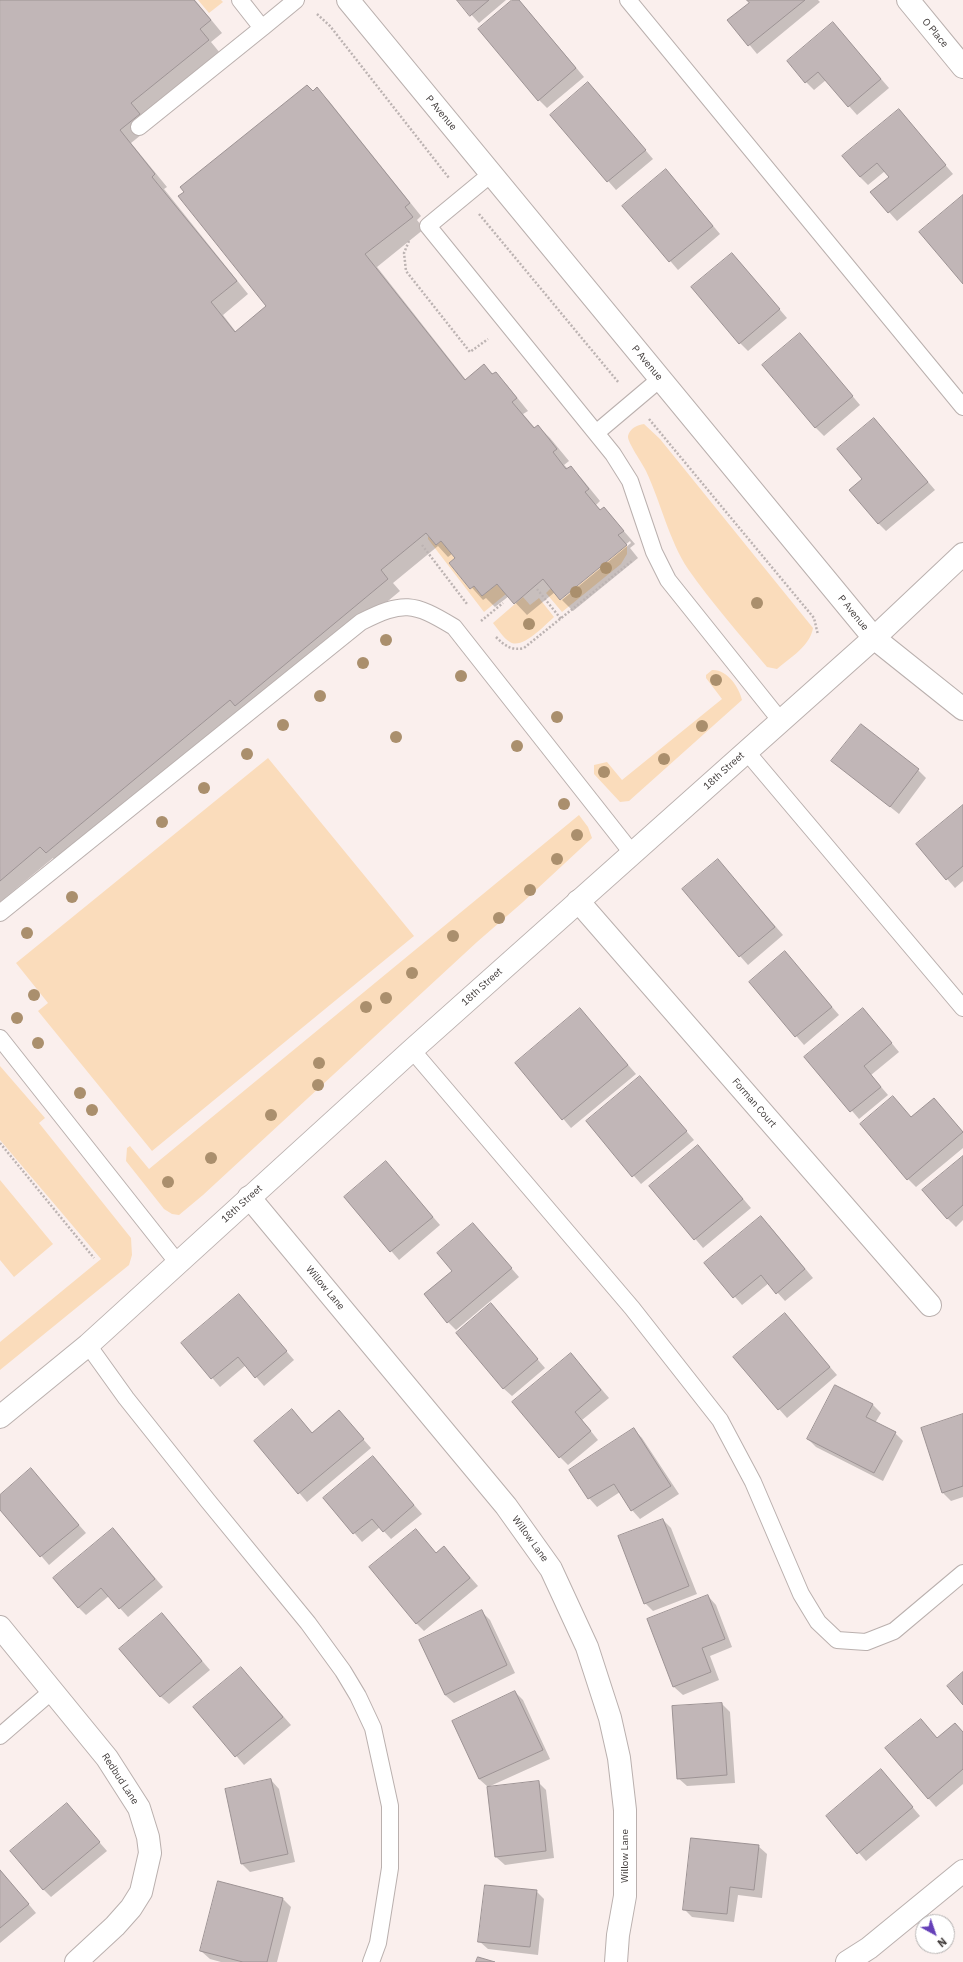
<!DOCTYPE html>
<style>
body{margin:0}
#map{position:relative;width:963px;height:1962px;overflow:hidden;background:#faefed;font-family:"IBM Plex Sans",sans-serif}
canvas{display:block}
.north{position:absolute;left:915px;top:1914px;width:40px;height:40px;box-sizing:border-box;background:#fff;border:1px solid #b3b1b0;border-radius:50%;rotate:140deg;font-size:11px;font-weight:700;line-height:16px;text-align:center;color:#403b3a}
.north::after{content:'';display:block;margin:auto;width:14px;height:18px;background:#6540b8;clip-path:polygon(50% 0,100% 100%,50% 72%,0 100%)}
</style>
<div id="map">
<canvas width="963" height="1962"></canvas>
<div class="north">N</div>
</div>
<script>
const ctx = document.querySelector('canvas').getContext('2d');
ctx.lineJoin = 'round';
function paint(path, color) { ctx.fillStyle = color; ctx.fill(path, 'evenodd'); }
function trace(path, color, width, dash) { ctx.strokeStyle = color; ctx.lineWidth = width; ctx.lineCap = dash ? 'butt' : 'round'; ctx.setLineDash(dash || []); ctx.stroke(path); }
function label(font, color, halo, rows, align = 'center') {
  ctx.font = font + ' "IBM Plex Sans",sans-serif'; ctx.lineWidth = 3; ctx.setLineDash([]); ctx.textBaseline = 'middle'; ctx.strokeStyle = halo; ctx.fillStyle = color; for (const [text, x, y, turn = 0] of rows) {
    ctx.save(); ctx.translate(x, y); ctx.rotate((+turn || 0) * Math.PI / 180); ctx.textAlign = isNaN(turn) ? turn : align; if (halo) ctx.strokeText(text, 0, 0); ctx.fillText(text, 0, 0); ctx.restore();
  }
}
const green = new Path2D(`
 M198 0H221L223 2 209 13Z
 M644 424 660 439 813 628C810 646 791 657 777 669L767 667C740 635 712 603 688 569 669 540 661 503 646 471 643 464 627 442 628 436 630 428 637 425 644 424Z
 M428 536 436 545 441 541 455 558 449 563 470 589 474 586 482 596 497 584 506 594 484 612 428 539Z
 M627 545V554L621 564 562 612 546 593 551 588 561 600Z
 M523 597 530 605 539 598 554 617C545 625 522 650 510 642 503 638 498 629 493 623Z
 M712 670C727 669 739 687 742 700L629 801 620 802 594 774V765L607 762 622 780 722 699 706 678V675Z
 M268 758 414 936 152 1151 38 1011 48 1003 16 963Z
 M579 815 588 827 592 838 523 902 477 942 203 1195 179 1215 172 1214 164 1209 126 1161 127 1148 130 1146 149 1169Z
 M0 1066 45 1118 39 1123 131 1238 132 1255 129 1265 0 1370V1342L101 1259 0 1140Z
 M0 1180 53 1244 14 1277 0 1260Z`);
const shadow = new Path2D(`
 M0 0H195L222 33 211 42 220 53 151 127 131 143 167 187 164 189 248 294 223 315 236 332 267 306 313 92 317 89 329 101 421 216 417 220 424 229 377 267 466 380 484 366 493 374 495 373 507 385 528 411 523 414 535 428 538 426 550 438 569 461 564 465 568 469 570 467 582 479 600 501 596 505 601 510 604 508 635 544 630 548 638 558 573 611 562 600 631 543 630 541 561 598 555 592 527 615 509 596 495 607 486 598 483 600 450 563 457 558 453 553 448 557 438 546 393 583 400 591 248 717 58 864 53 858 0 902Z
 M458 0H506L479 23Z
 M514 0H518L524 6 584 77 547 108 539 100Z
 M748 0H818L820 2 757 54 729 20 750 3Z
 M833 23 889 88 857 115 826 80 814 90 806 82Z
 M596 92 653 159 616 190 551 115Z
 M899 110 953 174 897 221 889 212 890 177 885 171 868 185 860 177Z
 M674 179 720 234 678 270 623 206Z
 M732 254 787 318 748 351 740 343Z
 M808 343 860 405 824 436 816 428Z
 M874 419 935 490 886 531 878 523 863 479Z
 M833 761 918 770 926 778 899 814Z
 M963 806V881L955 888 917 844Z
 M718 860 783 935 748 965 740 956Z
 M785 952 839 1015 804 1045 750 982Z
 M580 1009 636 1074 571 1128 516 1063Z
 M871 1018 899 1052 871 1075 888 1095 859 1119 806 1057Z
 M640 1077 694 1140 641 1184 587 1122Z
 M934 1099 963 1132V1148L916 1187 908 1179 912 1118Z
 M698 1146 751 1208 703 1248 650 1186Z
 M963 1157V1220L956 1227 947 1218Z
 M386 1162 440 1225 399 1260 345 1197Z
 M473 1224 519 1277 456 1330 448 1322Z
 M769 1225 813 1278 785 1301 769 1283 742 1305 706 1263Z
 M239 1296 294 1360 264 1386 246 1365 220 1387 182 1343Z
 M491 1305 545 1368 512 1396 503 1388Z
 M785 1315 837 1375 787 1418 779 1409Z
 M579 1363 609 1398 582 1420 598 1440 568 1465 560 1457Z
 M835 1386 873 1405 881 1413 875 1423 895 1433 903 1441 883 1481 816 1447 808 1439Z
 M292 1410 313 1434 339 1412 371 1448 307 1502 255 1441Z
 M963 1415V1497L951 1501 943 1493Z
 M634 1430 642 1438 679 1494 640 1519 632 1510 620 1492 597 1507 589 1498 571 1470Z
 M373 1457 422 1514 391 1539 380 1527 362 1542 324 1498Z
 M31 1470 86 1533 49 1565 0 1508V1496Z
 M663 1520 671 1528 697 1594 653 1611 645 1603Z
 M113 1529 163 1587 128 1617 109 1596 86 1615 78 1607Z
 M416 1530 436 1554 444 1547 478 1586 424 1631 416 1623Z
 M708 1596 716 1605 732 1647 710 1656 719 1680 683 1695 674 1687 648 1619Z
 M482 1612 490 1620 515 1673 454 1703 445 1695Z
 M162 1614 210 1670 169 1704 160 1696Z
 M241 1668 291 1725 244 1765 195 1707Z
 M515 1692 523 1700 550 1759 488 1787 479 1779Z
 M722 1704 730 1712 735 1783 687 1786 678 1778Z
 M921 1720 938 1739 955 1724 963 1732V1784L936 1807 928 1798Z
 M889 1779 920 1816 866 1861 827 1816Z
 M271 1780 279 1789 295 1862 250 1872 242 1864 226 1790Z
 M538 1782 546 1790 554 1858 505 1865 496 1857Z
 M67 1805 107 1851 51 1897 43 1889Z
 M758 1846 767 1854 762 1898 738 1895 734 1922 692 1917 684 1909Z
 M0 1870 36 1913 0 1943Z
 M536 1891 544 1899 538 1955 488 1949 479 1941Z
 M283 1899 291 1907 277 1962H221L210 1959 201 1951Z`);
const building = new Path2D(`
 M0 0H194L211 20 200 29 209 40 131 103 140 114 120 130 155 174 152 177 237 281 211 302 235 332 266 306 178 196 184 192 180 187 307 85 313 91 317 87 410 203 405 207 413 217 365 254 465 380 484 364 492 374 496 372 517 398 512 402 534 428 538 425 557 449 553 452 566 469 571 466 589 489 585 492 600 510 604 507 624 531 618 535 627 545 560 600 543 579 514 604 497 584 482 596 474 586 470 589 449 563 455 558 441 541 436 545 426 533 381 570 388 579 235 706 230 700 46 853 40 847 0 881Z
 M457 0H489L470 16Z
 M512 0H519L576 68 538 101 478 29Z
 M747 0H805L748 46 727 20 749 3Z
 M833 22 881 79 848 107 818 72 805 83 787 61Z
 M588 82 646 150 607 182 550 115Z
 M899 109 946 165 888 213 870 192 889 177 877 163 860 177 842 156Z
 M666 169 713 226 669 262 622 206Z
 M963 195V284L919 232Z
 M732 253 780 309 739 344 691 287Z
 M800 333 853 396 815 428 762 365Z
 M874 418 928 482 878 524 849 490 862 479 837 449Z
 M861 724 919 769 890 807 831 761Z
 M963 805V866L946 880 916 844Z
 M718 859 775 927 739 957 682 889Z
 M785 951 832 1007 795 1037 749 982Z
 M580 1008 628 1065 562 1120 515 1063Z
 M863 1008 892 1043 864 1066 881 1087 850 1112 804 1057Z
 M640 1076 687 1131 632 1177 586 1121Z
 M893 1096 911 1117 934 1098 963 1132 907 1180 860 1124Z
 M698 1145 743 1199 694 1240 649 1186Z
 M963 1156V1205L947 1219 922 1190Z
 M386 1161 433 1217 390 1252 344 1197Z
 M761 1216 805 1269 776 1294 761 1275 733 1298 704 1263Z
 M473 1223 512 1268 447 1323 424 1294 452 1271 437 1253Z
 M239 1294 287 1351 255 1378 238 1357 211 1379 181 1343Z
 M491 1303 538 1359 503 1389 456 1333Z
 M785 1313 830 1367 778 1410 733 1357Z
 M571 1353 601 1390 575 1412 591 1431 559 1458 512 1402Z
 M835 1385 873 1404 866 1417 896 1432 874 1473 807 1439Z
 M292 1409 312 1433 339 1410 364 1439 298 1494 254 1441Z
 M963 1414V1486L942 1493 921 1428Z
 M634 1428 671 1486 631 1511 614 1484 588 1499 569 1470Z
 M373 1456 414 1505 383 1532 372 1519 353 1534 323 1498Z
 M31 1468 79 1525 40 1557 0 1510V1495Z
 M663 1519 689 1586 644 1604 618 1536Z
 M113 1528 155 1579 119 1609 101 1588 78 1608 53 1578Z
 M416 1529 436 1553 444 1546 470 1578 416 1624 369 1567Z
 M708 1595 725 1639 702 1648 711 1672 673 1687 647 1619Z
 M482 1610 507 1665 445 1695 419 1640Z
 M162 1613 202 1661 160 1697 119 1649Z
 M241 1667 283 1717 235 1757 193 1707Z
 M963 1672V1705L947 1686Z
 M515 1691 543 1750 479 1779 452 1721Z
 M722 1703 727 1775 677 1779 672 1706Z
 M921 1719 937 1738 955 1723 963 1732V1769L928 1799 885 1748Z
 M881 1769 913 1807 857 1854 826 1816Z
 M271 1779 288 1854 241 1864 225 1789Z
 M539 1781 546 1851 495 1857 487 1787Z
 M67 1803 100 1842 43 1890 10 1851Z
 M691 1838 759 1845 754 1890 730 1887 727 1914 683 1910Z
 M0 1870 29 1904 0 1928Z
 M218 1881 283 1898 267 1962H243L200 1951Z
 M485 1885 537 1890 530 1947 478 1942Z
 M478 1957 495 1962H476Z`);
const path = new Path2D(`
 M317 14 330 26 449 178
 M479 214 619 383
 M409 241 404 253 406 271 470 352 488 339
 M649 419 814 618 818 635
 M422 545 467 604
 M537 589 561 619
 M481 621 503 603
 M496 637C505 646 512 651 524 648L632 561
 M0 1143 94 1258`);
const service = new Path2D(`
 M240 0 262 28 296 0
 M628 0 963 407
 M139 127 262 28
 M491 174 428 226 613 454 630 481 654 552 668 580 780 720
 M596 433 660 379
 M746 751 963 1008
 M0 913 361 622C403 601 413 602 454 627L632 853
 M0 1038 177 1262
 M412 1050 632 1308 720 1420 753 1482 801 1594 818 1622 837 1640 866 1642 894 1631 963 1573
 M88 1345 126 1398 208 1501 308 1623 343 1671 358 1696 373 1728 390 1806V1868L378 1943 371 1962
 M0 1736 52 1691`);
const minor = new Path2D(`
 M908 0 963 67
 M578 901 930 1305
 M249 1197 506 1506 551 1569 587 1647 610 1718 619 1758 625 1810V1896L618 1935 616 1962
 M0 1627 107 1758 139 1808 148 1837 150 1853 141 1892 131 1908 115 1926 76 1962
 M847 1962 869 1948 963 1871`);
const tertiary = new Path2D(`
 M348 0 874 638 963 709
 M0 1417 88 1345 412 1050 874 638 963 554`);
const trees = [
 [606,568],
 [576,592],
 [757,603],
 [529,624],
 [386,640],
 [363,663],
 [461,676],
 [716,680],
 [320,696],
 [557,717],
 [283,725],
 [702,726],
 [396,737],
 [517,746],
 [247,754],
 [664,759],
 [604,772],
 [204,788],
 [564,804],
 [162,822],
 [577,835],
 [557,859],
 [530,890],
 [72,897],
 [499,918],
 [27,933],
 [453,936],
 [412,973],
 [34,995],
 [386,998],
 [366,1007],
 [17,1018],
 [38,1043],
 [319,1063],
 [318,1085],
 [80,1093],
 [92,1110],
 [271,1115],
 [211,1158],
 [168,1182]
];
const streetNames = [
 ["O Place",935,33,50],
 ["P Avenue",441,113,50],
 ["P Avenue",647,363,50],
 ["P Avenue",853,613,51],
 ["18th Street",724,771,-42],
 ["18th Street",482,987,-42],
 ["Forman Court",754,1103,49],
 ["18th Street",242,1204,-42],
 ["Willow Lane",325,1288,50],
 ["Willow Lane",530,1539,54],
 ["Redbud Lane",120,1779,57],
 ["Willow Lane",625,1856,-90]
];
paint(green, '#fadcbb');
paint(shadow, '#0003');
paint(building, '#c1b6b7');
trace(building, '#9d9394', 1);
trace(service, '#bab0ae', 18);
trace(minor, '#bab0ae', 24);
trace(tertiary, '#bab0ae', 24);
trace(path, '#bcb3b2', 2.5, [2, 2]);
trace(service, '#fff', 16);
trace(minor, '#fff', 22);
trace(tertiary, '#fff', 22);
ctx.fillStyle = '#aa8f6d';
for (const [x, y] of trees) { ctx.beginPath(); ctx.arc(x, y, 6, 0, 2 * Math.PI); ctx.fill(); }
label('10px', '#403b3a', '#fff', streetNames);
</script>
